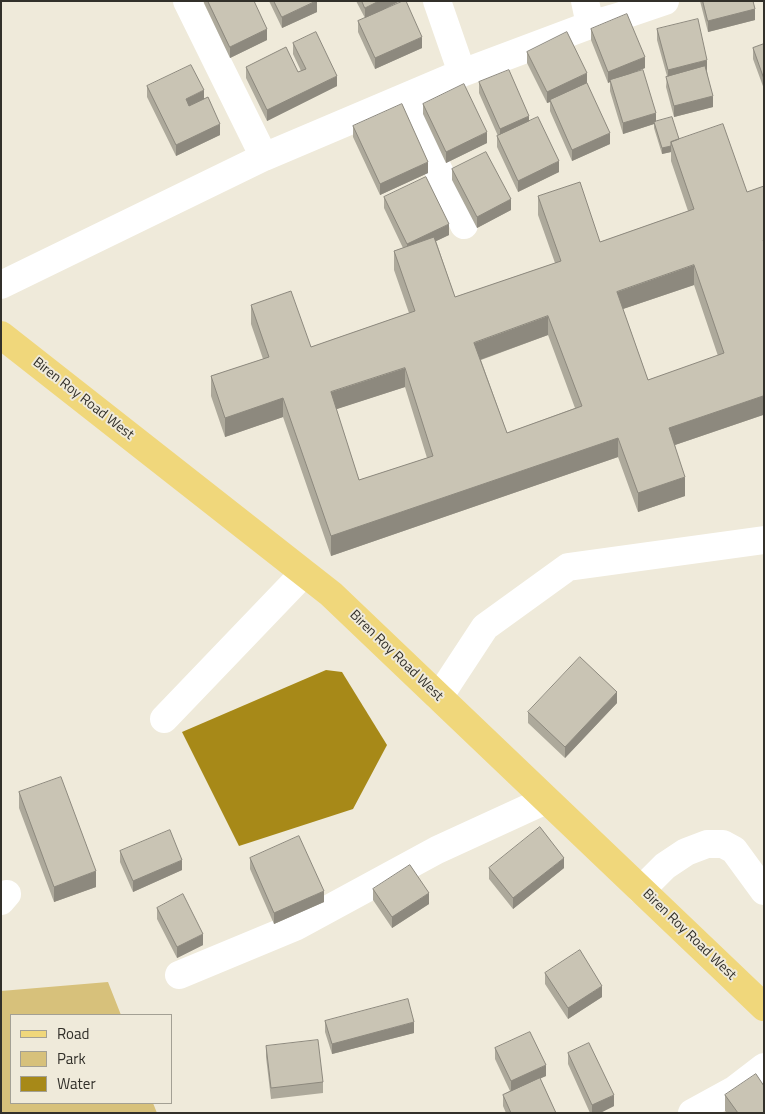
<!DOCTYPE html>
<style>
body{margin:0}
#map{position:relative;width:765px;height:1114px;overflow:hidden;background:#efeada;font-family:"Titillium Web",sans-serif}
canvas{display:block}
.frame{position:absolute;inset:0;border:2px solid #32302a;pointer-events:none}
.legend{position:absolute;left:10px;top:1014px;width:162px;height:90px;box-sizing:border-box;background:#efeada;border:1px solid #a3a094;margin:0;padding:6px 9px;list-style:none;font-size:15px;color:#32302a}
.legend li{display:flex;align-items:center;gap:10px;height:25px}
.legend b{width:25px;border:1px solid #a3a094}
</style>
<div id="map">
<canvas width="765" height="1114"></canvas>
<div class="frame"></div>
<ul class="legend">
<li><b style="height:6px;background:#f0d77b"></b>Road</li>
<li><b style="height:14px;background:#d7c17b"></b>Park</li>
<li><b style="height:14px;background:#a78918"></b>Water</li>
</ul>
</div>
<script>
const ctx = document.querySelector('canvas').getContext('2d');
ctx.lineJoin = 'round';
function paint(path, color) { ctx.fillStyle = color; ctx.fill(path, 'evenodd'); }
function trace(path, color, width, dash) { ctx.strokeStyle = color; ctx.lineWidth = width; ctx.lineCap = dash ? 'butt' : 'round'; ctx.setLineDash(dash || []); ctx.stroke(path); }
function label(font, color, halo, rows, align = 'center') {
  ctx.font = font + ' "Titillium Web",sans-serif'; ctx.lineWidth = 4; ctx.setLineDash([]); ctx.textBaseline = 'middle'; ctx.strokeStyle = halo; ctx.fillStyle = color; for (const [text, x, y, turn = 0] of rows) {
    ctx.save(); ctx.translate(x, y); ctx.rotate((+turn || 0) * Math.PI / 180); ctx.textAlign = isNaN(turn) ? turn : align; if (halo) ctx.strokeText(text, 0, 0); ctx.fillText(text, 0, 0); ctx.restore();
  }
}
const green = new Path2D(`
 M108 982 121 1015H11V1103H153L157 1113H1V991Z`);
const water = new Path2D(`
 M326 670 342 672 387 745 353 809 239 846 182 732Z`);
const minor = new Path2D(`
 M187 1 264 157
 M437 1 462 73
 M590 25 618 17 665 1
 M405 98 464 225
 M1 285 264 157 462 73 590 25 585 1
 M439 697 485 627 568 567 764 540
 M164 719 304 573
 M641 890 665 866 686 852 707 844H723L734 850 764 891
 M1 901 7 894
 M179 975 297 926 437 850 546 800
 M692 1113 734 1090 764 1067`);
const major = new Path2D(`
 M1 335 331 594 764 1007`);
const wall = new Path2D(`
 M204 1H254L267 40 230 58 204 3Z
 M269 1H317V12L282 28Z
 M356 1H400L383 10 422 48 375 69 358 32V21L365 18Z
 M700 1H753L755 20 708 32Z
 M591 29 645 68 631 73 656 122 747 192 764 186V416L763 415 675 445 685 496 638 512 618 457 331 556 283 417 225 437 211 396V376L263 359 251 324V305L311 347 409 313 394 270V251L403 248 384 208V197L449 235 436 241 455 297 555 263 538 215V196L600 242 688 211 671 161V152L662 154 654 128V124L623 134 610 91V82L608 83 591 40ZM694 285 718 356 648 380 623 309ZM548 335 575 408 507 433 481 360ZM405 387 427 458 359 480 336 409Z
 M657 29 707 71 713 107 674 117 666 87 667 76 657 40Z
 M293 43 337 86 267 121 246 78V67L298 72 301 71 293 54Z
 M764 44V89L753 59V48Z
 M527 52 587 83 610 144 572 161 550 111V102L547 103 527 63Z
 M479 82 529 121 559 172 518 192 497 147V136H498L479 93Z
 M147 86 204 99 220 135 176 156 147 97Z
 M423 104 487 143 446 163 423 114Z
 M353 126 428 173 380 195 353 137Z
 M452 169 511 210 477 228 452 180Z
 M617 703 565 758 528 723V712Z
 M19 792 96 887 54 902 19 808Z
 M120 851 182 870 133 892 120 862Z
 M250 858 324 902 274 924 250 869Z
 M489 868H564L513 909 489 879Z
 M373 889 429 904 392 928 373 900Z
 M157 908 203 945 177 958 157 919Z
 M545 973 602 997 568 1019 545 984Z
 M325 1021 414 1033 332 1054 325 1032Z
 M266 1046 323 1082V1093L271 1099 266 1057Z
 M495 1048 546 1076 540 1078 556 1113H506L503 1106V1095L510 1091 495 1059Z
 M568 1053 614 1106 600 1113H590L568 1064Z
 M725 1095 764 1113H727L725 1111Z`);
const shadedWall = new Path2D(`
 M317 1V12L282 28V17Z
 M379 1H400L365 19V8Z
 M755 9V20L708 32V21Z
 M267 29V40L230 58V47Z
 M422 37V48L375 69V58Z
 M645 57V68L610 82V80V82L608 83V72Z
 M707 60V71L668 81V70Z
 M587 73V84L550 100V102L547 103V92Z
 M337 76V86L267 121V110Z
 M204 90V101L186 110V99Z
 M713 96V107L674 117V106Z
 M656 113V124L654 122V124L623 134V123Z
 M529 116V127L500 140V129Z
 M220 124V135L176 156V145Z
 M487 132V143L446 163V152Z
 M610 133V144L572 161V150Z
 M671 146V152L662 154V148Z
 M559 161V172L518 192V181Z
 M428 162V173L380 195V184Z
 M511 199V210L477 228V217Z
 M449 224V235L407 255V244Z
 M694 265V285L617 311V292Z
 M548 316V335L474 362V343Z
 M405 368V387L331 411V392Z
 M763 396V415L669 447V428Z
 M283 398V417L225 437V418Z
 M618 438V457L331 556V536Z
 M685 477V496L638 512V493Z
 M617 692V703L565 758V747Z
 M564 858V868L513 909V898Z
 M182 860V870L133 892V881Z
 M96 871V887L54 902V887Z
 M324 891V902L274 924V913Z
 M429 893V904L392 928V917Z
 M203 934V945L177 958V947Z
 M602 986V997L568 1019V1008Z
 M414 1022V1033L332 1054V1044Z
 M546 1065V1076L511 1092V1081Z
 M614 1095V1106L600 1113H592V1105Z`);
const building = new Path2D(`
 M208 1H254L267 29 230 47Z
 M274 1H316L282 17Z
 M362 1H379L365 8Z
 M403 1H406L422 37 375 58 358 21Z
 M703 1H753L755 9 708 21Z
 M627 14 645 57 608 72 591 29Z
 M698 19 707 60 668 70 657 29Z
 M316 32 337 76 267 110 246 67 286 47 298 72 306 69 293 43Z
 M567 32 587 73 547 92 527 52Z
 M764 44V79L753 48Z
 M191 65 204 90 186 99 189 106 208 97 220 124 176 145 147 86Z
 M705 66 713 96 674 106 666 77Z
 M509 70 529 116 500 129 479 82Z
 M643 70 656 113 623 123 610 80Z
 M587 83 610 133 572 150 550 100Z
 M464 84 487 132 446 152 423 104Z
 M402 104 428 162 380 184 353 126Z
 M538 117 559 161 518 181 497 136Z
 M672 117 679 139 671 142V146L662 148 654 122Z
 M723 124 747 192 764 186V239L763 240 764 242V397L763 396 669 428 685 477 638 493 618 438 331 536 283 398 225 418 211 376 269 357 251 305 291 291 311 347 415 311 394 251 434 237 455 297 561 261 538 196 580 182 600 242 694 209 671 142ZM694 265 724 353 648 380 617 292ZM548 316 582 406 507 433 474 343ZM405 368 433 456 359 480 331 392Z
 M486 152 511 199 477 217 452 169Z
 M426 177 449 224 407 244 384 197Z
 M580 657 617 692 565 747 528 712Z
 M61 777 96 871 54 887 19 792Z
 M540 827 564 858 513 898 489 868Z
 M170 830 182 860 133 881 120 851Z
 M299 836 324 891 274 913 250 858Z
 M410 865 429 893 392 917 373 889Z
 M183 894 203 934 177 947 157 908Z
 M580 950 602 986 568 1008 545 973Z
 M408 999 414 1022 332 1044 325 1021Z
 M530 1032 546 1065 511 1081 495 1048Z
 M318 1040 323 1082 271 1088 266 1046Z
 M589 1043 614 1095 592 1105 568 1053Z
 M756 1074 764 1086V1113H738L725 1095Z
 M540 1078 556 1113H511L503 1095Z`);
const streetNames = [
 ["Biren Roy Road West",83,399,38],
 ["Biren Roy Road West",396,656,44],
 ["Biren Roy Road West",689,935,44]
];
paint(green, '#d7c17b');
paint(water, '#a78918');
trace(minor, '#fff', 28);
trace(major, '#f0d77b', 28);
paint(wall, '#ada99b');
paint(shadedWall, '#8d897e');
paint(building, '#c9c4b4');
trace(building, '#8d897e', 1);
label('14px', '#32302a', '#efeada', streetNames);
</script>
